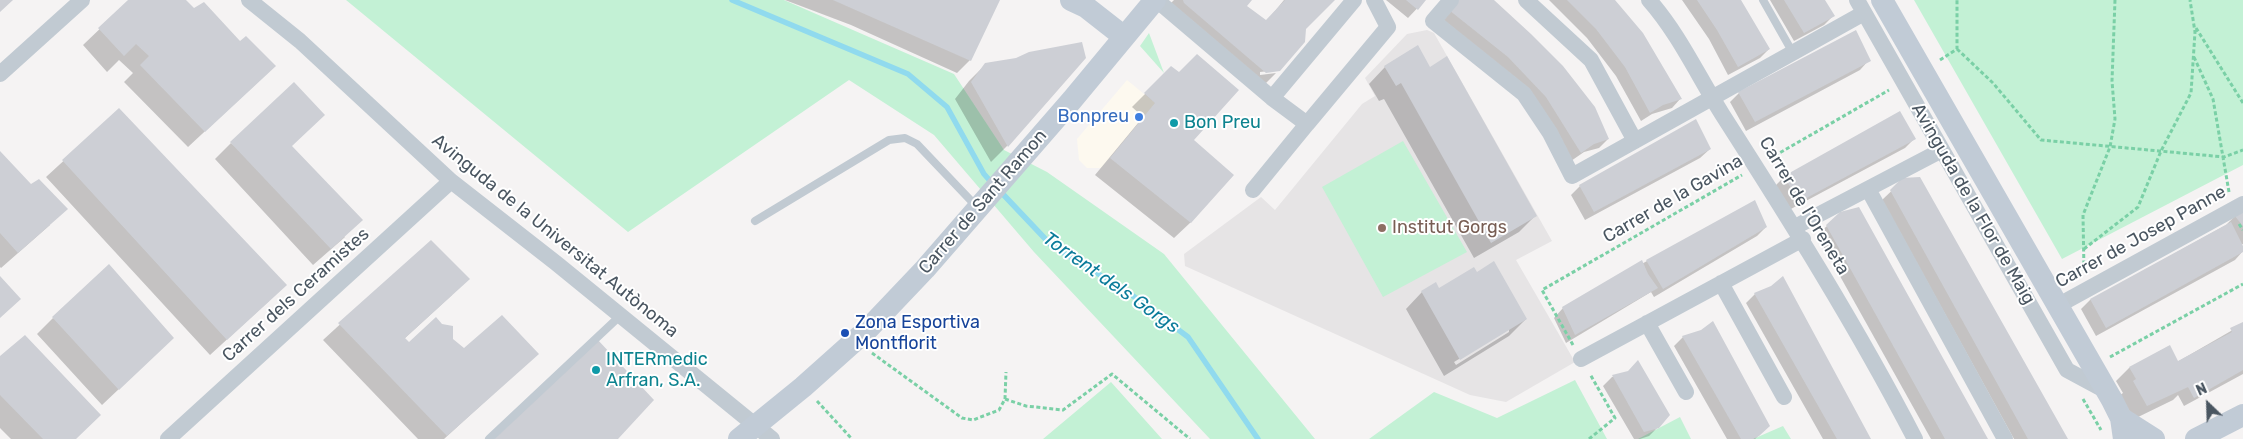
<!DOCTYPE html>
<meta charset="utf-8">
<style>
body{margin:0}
#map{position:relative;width:2243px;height:439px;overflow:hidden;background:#f5f3f3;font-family:Rubik,sans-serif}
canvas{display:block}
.north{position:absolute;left:2183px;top:379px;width:50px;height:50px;-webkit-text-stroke:4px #fff;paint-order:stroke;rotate:336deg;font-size:14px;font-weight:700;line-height:20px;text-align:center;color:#4a5661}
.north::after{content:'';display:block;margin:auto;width:18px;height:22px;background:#4a5661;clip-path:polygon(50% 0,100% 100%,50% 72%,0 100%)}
</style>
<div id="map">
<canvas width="2243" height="439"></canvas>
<div class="north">N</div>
</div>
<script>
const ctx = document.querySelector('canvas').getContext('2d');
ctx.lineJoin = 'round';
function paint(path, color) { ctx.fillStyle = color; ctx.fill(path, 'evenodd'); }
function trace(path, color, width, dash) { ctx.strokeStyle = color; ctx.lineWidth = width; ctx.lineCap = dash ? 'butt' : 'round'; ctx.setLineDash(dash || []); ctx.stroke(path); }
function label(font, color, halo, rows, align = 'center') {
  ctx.font = font + ' Rubik,sans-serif'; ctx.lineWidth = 4; ctx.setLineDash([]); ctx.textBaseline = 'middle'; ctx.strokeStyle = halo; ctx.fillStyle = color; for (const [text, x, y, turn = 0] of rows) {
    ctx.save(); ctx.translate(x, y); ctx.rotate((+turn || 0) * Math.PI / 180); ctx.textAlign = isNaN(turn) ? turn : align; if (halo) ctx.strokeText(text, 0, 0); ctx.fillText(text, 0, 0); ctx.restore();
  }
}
const commercial = new Path2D(`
 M1127 80 1155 103 1101 168H1087L1079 160 1077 139Z`);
const education = new Path2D(`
 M1427 30 1434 33 1552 241 1516 260 1575 362 1506 402 1470 395 1185 266 1184 254 1261 197 1275 210 1362 104 1375 96 1365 78 1407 34Z`);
const green = new Path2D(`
 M346 0H784L954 74 1004 150 1047 172 1164 254 1315 439H1210L1034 252 934 135 849 80 628 232Z
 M1914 0H2243V165L2062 259Z
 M1149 33 1164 73 1140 46Z
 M1403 141 1467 252 1383 297 1322 187Z
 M1575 380 1607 439H1369L1434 392 1497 418Z
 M1111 382 1162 439H1043Z
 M1680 417 1691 439H1638Z
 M1783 426 1791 439H1753Z`);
const shadow = new Path2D(`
 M130 0H185L258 82 188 147 124 82 133 73 119 60 107 72 83 45Z
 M785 0H999L970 60 957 73 851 25Z
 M1174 0H1250L1245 6 1266 22 1284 0H1333L1304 29 1278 70 1260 72V75L1276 73 1262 87 1166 8Z
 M1386 0H1425L1408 18Z
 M1491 0 1608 139 1599 148 1584 152 1571 161 1499 66 1441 19 1450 5Z
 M1549 0H1614L1681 98 1672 108 1652 114 1641 121 1616 76 1587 38Z
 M1682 0H1738L1769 49 1760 58 1728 75 1709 39Z
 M1770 0H1824L1833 16 1824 25 1794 41Z
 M1085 58 1007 146 991 162 955 99 969 81 986 64Z
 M1869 60 1860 70 1746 131 1730 102 1739 93Z
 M1385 67 1429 69 1536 215 1519 232 1474 258 1384 99 1379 101 1369 84Z
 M1171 68 1191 141V222L1174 238 1095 175 1143 117 1132 107Z
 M119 110 269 301 210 355 46 177Z
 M1915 138 1905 148 1789 210 1775 186 1784 177Z
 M231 143 345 237 313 265 215 159Z
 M1710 149 1700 158 1585 220 1571 195 1580 186Z
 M0 153 50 225 1 268 0 267Z
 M1903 180 2067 439H2014L1882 200Z
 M2243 211V244L2241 245 2243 251 2235 260 2096 336 2081 309 2090 300 2226 225 2235 216Z
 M1827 226 1987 439H1931L1817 235Z
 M1766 227 1757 236 1654 297 1651 292 1566 343 1554 318 1563 308 1647 261Z
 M431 241 452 295 404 339 409 344 452 339 464 349 537 354 444 439H418L323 340Z
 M1477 273 1526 319 1509 336 1444 376 1406 309 1422 292 1438 290ZM1509 329V332L1456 365 1454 362Z
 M1755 294 1870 439H1823L1746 303Z
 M53 318 156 354 102 405 37 334Z
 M2243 324V374L2184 406 2178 395 2173 400 2134 419 2120 395 2123 393 2116 381 2129 368 2169 346 2172 365Z
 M1702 331 1768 426 1755 439H1727L1674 346 1683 337Z
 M0 358 76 439H11L0 428Z
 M1628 372 1658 427 1649 436 1640 439H1634L1603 386 1612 377Z`);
const stream = new Path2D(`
 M732 0 908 74 947 107 984 174 992 183
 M999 190 1052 246 1125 290 1188 337 1258 439`);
const building = new Path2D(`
 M0 0H13L0 12Z
 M128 0H186L194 8 204 2 240 41 246 36 276 66 205 132 140 65 149 56 136 44 124 56 98 28Z
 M833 0H1000L971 61Z
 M1183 0H1252L1247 6 1266 20 1285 0H1335L1306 29 1305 42 1280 71 1266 73 1184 3Z
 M1406 0H1426L1418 10Z
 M1455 0H1494L1531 34 1563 66 1595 107 1609 139 1594 144 1581 153 1546 97 1508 57 1449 10Z
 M1567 0H1615L1643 33 1682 99 1663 105 1650 113 1625 67 1596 29Z
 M1697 0H1741L1770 49 1738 67 1717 30Z
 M1784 0H1825L1835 16 1804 33Z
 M1856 30 1871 61 1755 122 1738 92Z
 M1082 42 1086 58 1008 147 971 82 985 63 1016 58 1029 52Z
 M1418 45 1430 67 1447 56 1537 216 1491 243 1401 83 1396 86 1384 66Z
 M1197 54 1239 90 1194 140 1234 175 1191 223 1110 158 1155 103 1144 93 1171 66 1179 72Z
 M294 82 325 115 292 146 363 220 331 249 230 142Z
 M119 108 287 285 227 340 62 160Z
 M1900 111 1916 139 1799 202 1784 176Z
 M1696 119 1711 149 1594 212 1579 185Z
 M0 151 31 184 39 179 68 209 18 253 0 233Z
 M1920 177 2068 439H2028L1890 190 1902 178Z
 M1755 200 1767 227 1663 289 1646 260Z
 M1859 207 1988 439H1945L1826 225 1840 212Z
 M2243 210V226L2234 215Z
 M2231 222 2243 246V252L2106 328 2090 299Z
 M431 240 470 279 405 338 409 342 436 317 442 324 453 326V339L464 348 502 315 539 354 447 436 338 323Z
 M1642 260 1648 274 1658 288 1575 335 1562 307Z
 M1494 261 1527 319 1460 360 1421 291 1436 282 1439 288 1474 267 1477 272Z
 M109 264 174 338 119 390 52 317Z
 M0 276 21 299 0 318Z
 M1783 276 1871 439H1837L1754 293 1771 286Z
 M1713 321 1770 426 1759 436 1753 439H1741L1682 336 1701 330Z
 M2243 322V370L2194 398 2188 387 2147 406 2133 381 2136 379 2129 367 2170 345 2178 361 2232 332 2230 328Z
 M25 335 101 415 76 439H43L0 395V356Z
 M597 339 654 400 618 439H494Z
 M1638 360 1670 415 1659 428 1644 432 1612 375 1628 371Z`);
const path = new Path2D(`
 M2196 28 2243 103
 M1957 49 1993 83 2041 140 2224 157 2243 150
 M2194 57 2213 99 2229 192
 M1940 60 1957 49V0
 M1769 159 1889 90
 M2239 224 2243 230
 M2084 249 2138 207 2161 151 2191 93 2195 32 2190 0
 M2084 271 2083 215 2110 147 2115 119 2112 81 2115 0
 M1573 345 1542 290 1742 175
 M872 353 962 418 973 420 999 410 1005 399 1006 372
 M2110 357 2243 284
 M1005 399 1026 406 1063 410 1112 374 1190 439
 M2083 399 2101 430
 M817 401 852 439
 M1589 439 1615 418 1590 374`);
const lane = new Path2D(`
 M1763 0 1793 53
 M755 221 889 140 905 138 917 144 977 207
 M489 439 621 315`);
const street = new Path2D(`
 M249 0 300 41 451 181 556 263 772 439
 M1451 0 1433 21 1524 94 1550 133 1572 176 1864 13
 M1526 0 1591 60 1635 141
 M1649 0C1679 34 1698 76 1722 114 1790 220 1857 327 1915 439
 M1857 0 2067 370 2106 391
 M1152 3H1160L1272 98 1307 124 1388 27 1374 0
 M0 74 82 0
 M1272 98 1354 0
 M1868 189 2005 439
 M1253 190 1307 124
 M1795 227 1942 150
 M1721 283 1784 397
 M2057 306 2243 204
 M1647 323 1686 392
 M1581 359 1803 239
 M168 439 451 181`);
const secondary = new Path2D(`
 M1071 0 1086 7 1123 36
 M1882 0 2112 400 2121 418 2124 439
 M2121 418 2154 439
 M739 439 803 387 868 329 925 269 1072 100 1155 0
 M2196 439 2243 415`);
const markers = [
 [1139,117,5,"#3f7fe0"],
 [1174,123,5,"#0f9aa8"],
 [1382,228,5,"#8d6e63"],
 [845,333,5,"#1a4fb4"],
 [596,370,5,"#0f9aa8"]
];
const shopNames = [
 ["Bonpreu",1129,117]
];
const cultureNames = [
 ["Bon Preu",1184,123],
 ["INTERmedic",606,360],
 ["Arfran, S.A.",606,381]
];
const streetNames = [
 ["Carrer de la Gavina",1673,199,-30],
 ["Carrer de Sant Ramon",983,202,-49],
 ["Avinguda de la Flor de Maig",1973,204,60],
 ["Carrer de l'Oreneta",1804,206,59],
 ["Avinguda de la Universitat Autònoma",555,236,39],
 ["Carrer de Josep Panne",2141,237,-29],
 ["Carrer dels Ceramistes",296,295,-42]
];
const educationNames = [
 ["Institut Gorgs",1392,228]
];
const transitNames = [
 ["Zona Esportiva",855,323],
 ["Montflorit",855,344]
];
const waterNames = [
 ["Torrent dels Gorgs",1111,283,35]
];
paint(commercial, '#fdf9ef');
paint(education, '#e6e4e5');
paint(green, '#c3f1d5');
paint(shadow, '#0003');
trace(stream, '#90daee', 5.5);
paint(building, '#cdcfd5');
trace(path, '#7ad0a6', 3, [4, 2.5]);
trace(lane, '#c1cad2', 8);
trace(street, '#c1cad2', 16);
trace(secondary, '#c1cbd6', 22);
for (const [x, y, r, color] of markers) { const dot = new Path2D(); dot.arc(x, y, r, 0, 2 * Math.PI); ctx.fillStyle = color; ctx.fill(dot); trace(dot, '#fff', 2); }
label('18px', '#366cbe', '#fff', shopNames, 'right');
label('18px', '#0d838f', '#fff', cultureNames, 'left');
label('18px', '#4a5661', '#fff', streetNames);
label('18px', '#785e54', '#fff', educationNames, 'left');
label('18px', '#164399', '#fff', transitNames, 'left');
label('italic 19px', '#0c7c9b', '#fff', waterNames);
</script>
